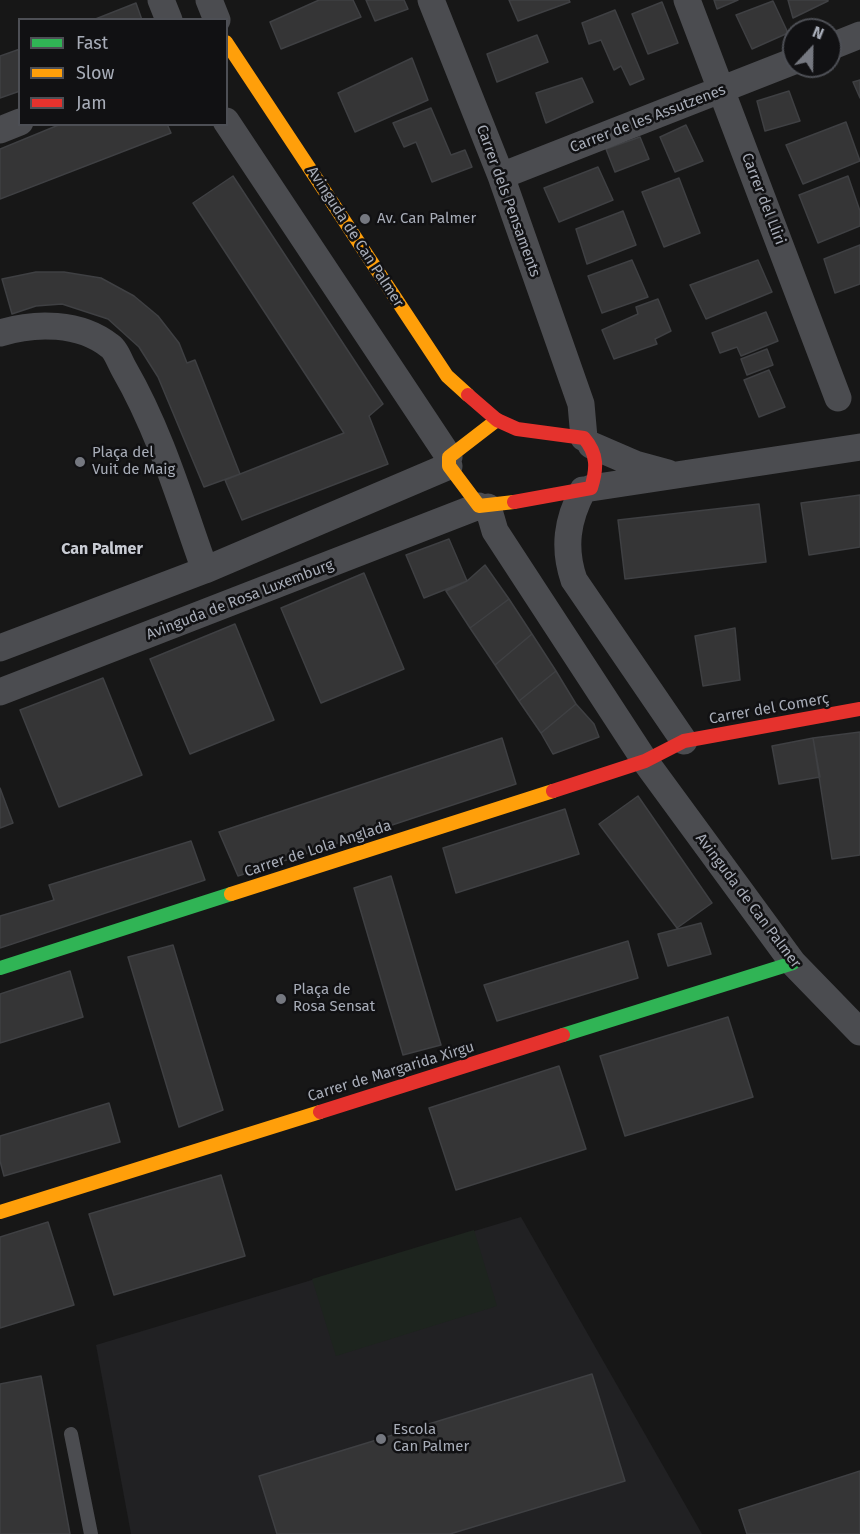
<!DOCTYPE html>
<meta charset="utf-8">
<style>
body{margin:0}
#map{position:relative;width:860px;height:1534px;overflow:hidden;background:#171717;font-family:"Fira Sans",sans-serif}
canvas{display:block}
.legend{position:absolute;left:18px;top:18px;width:210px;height:108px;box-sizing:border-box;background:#111113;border:2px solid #4d4f55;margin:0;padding:8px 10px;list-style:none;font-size:18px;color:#a8adb8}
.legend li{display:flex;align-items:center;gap:12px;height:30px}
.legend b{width:30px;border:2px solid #4d4f55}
.north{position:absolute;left:782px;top:18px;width:60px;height:60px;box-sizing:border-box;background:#111113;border:2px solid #4d4f55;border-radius:50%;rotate:22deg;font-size:16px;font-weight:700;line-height:24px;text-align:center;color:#a8adb8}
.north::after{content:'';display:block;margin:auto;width:21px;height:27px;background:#757880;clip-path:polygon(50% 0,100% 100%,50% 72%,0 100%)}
</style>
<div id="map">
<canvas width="860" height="1534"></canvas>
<ul class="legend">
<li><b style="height:8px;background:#30b455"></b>Fast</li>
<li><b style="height:8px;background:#ff9f0a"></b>Slow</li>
<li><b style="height:8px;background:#e5322d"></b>Jam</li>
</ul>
<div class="north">N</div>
</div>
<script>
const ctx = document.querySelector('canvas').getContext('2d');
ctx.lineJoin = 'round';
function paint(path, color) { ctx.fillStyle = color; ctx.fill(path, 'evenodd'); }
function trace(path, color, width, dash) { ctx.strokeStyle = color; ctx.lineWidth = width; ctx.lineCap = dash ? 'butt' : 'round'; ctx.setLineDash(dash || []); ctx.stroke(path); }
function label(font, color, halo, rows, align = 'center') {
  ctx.font = font + ' "Fira Sans",sans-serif'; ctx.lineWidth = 5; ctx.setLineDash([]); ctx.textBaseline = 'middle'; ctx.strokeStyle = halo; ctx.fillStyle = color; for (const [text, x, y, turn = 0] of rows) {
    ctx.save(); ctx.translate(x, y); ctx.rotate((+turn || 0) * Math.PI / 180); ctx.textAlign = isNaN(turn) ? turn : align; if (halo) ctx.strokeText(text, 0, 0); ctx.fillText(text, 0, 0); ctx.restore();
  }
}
const built = new Path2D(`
 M521 1217 702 1534H131L96 1345Z`);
const green = new Path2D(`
 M474 1230 497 1306 336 1356 312 1279Z`);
const building = new Path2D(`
 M319 0H353L361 17 281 49 270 22Z
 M366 0H404L408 9 375 21Z
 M509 0H569L570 2 518 21Z
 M714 0H738L717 9Z
 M788 0H828V1L793 18Z
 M773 1 788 33 752 49 736 15Z
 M662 2 678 43 648 54 632 14Z
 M136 3 142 20H93Z
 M615 10 644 79 630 85 621 66 614 70 601 40 589 44 582 23Z
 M537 35 548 62 497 82 487 54Z
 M20 49V91L0 98V56Z
 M412 58 428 100 355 132 338 93Z
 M582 78 593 102 546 123 536 93Z
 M860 80V98L853 82Z
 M789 91 800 121 765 131 757 101Z
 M431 108 451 155 465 150 472 167 432 182 416 142 404 147 393 123Z
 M846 122 860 161 803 184 786 145Z
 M61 124H167L171 133 0 199V149Z
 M686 125 703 161 675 172 660 137Z
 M640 137 649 159 615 172 606 149Z
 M598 167 613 200 559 222 544 188Z
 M233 176 383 404 369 416 388 464 242 520 225 480 344 433 193 203Z
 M848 176 860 211V226L818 243 799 195Z
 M679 178 700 233 664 247 642 192Z
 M623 211 636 245 587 264 576 229Z
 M860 245V284L835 293 824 259Z
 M632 260 648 297 602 313 588 276Z
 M758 260 772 292 706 319 690 285Z
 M36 272H64L101 278 134 296 158 316 179 343 187 363 195 360 240 474 204 487 158 377 139 347 108 319 62 304 36 306 12 314 2 279Z
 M658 299 671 331 655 339 657 344 614 359 602 330 638 314 636 307Z
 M766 312 778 341 741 356 737 347 720 353 712 333Z
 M767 349 773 365 747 375 741 359Z
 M769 370 785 407 759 417 744 380Z
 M860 495V547L809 555 801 503Z
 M759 504 766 562 625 579 618 520Z
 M449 539 467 581 424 598 406 555Z
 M485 565 509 599 470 628 446 591 467 581Z
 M364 573 404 669 321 703 281 608Z
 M509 599 532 634 495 665 470 628Z
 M235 624 274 720 190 754 150 659Z
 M735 628 740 680 703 686 695 636Z
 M532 634 556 671 519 701 495 665Z
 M556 671 576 704 541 733 519 701Z
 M103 678 142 775 59 807 20 710Z
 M576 704 594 724 599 737 553 754 541 733Z
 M860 732V855L832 859 813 738Z
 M502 738 516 784 238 876 219 832Z
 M813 738 820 777 779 784 772 746Z
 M0 788 13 823 0 828Z
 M638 796 712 903 677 928 599 824Z
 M565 809 579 854 456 893 443 848Z
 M191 841 205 880 0 948V916L54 900 49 885Z
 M391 876 441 1045 403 1055 354 888Z
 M701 923 711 954 668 966 658 934Z
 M628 941 638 978 497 1021 484 985Z
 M173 945 223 1110 179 1127 128 957Z
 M70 971 83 1017 0 1043V994Z
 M728 1017 753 1097 625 1136 600 1056Z
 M559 1066 586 1149 456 1190 429 1108Z
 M109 1103 120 1142 4 1176 0 1161V1136Z
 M221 1175 245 1256 114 1295 89 1214Z
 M48 1222 74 1305 0 1328V1237Z
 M592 1374 625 1481 450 1534H277L259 1476Z
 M41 1376 70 1534H0V1384Z
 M860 1471V1534H747L739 1510Z`);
const lane = new Path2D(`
 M71 1434 91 1534`);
const street = new Path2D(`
 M161 0 169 20
 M209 0 217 20
 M431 0 501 176 581 404 584 438
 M687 0 838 398
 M830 47 860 35
 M226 121 449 457
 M0 130 20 122
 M501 176 794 61
 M0 333C35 322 80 322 110 346 116 350 120 362 124 369 160 431 181 503 205 570
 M591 445 635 464 668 473
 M591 488 860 447
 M583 490C567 520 563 548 574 580L684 741
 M488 507 495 531 645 761 793 963 860 1032
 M0 648 205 570 449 466
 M0 692 479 506`);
const fast = new Path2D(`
 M0 968 231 894
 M563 1035 793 963`);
const slow = new Path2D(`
 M226 42 447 376 468 395
 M497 420 449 457V466L479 506 514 502
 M231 894 553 791
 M0 1212 320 1112`);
const jam = new Path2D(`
 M468 395 497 420 517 429 584 438C598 454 597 469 591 488L514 502
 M553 791 645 761 684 741 860 709
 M320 1112 563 1035`);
const markers = [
 [365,219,6,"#757880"],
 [80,462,6,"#757880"],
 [281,999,6,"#757880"],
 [381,1439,6,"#757880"]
];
const streetNames = [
 ["Carrer de les Assutzenes",648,119,-21],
 ["Carrer del Lliri",763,199,69],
 ["Carrer dels Pensaments",508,201,70],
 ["Avinguda de Can Palmer",355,237,57],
 ["Avinguda de Rosa Luxemburg",240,600,-21],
 ["Carrer del Comerç",769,709,-10],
 ["Carrer de Lola Anglada",318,849,-18],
 ["Avinguda de Can Palmer",748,901,53],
 ["Carrer de Margarida Xirgu",391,1072,-17]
];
const poiNames = [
 ["Av. Can Palmer",377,219],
 ["Plaça del",92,453],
 ["Vuit de Maig",92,470],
 ["Plaça de",293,990],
 ["Rosa Sensat",293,1007],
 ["Escola",393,1430],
 ["Can Palmer",393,1447]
];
const neighbourhoodNames = [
 ["Can Palmer",102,550]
];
paint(built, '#212123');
paint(green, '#1d241e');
paint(building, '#353536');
trace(building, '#3f4043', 1.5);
trace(lane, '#4b4c50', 14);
trace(street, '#4b4c50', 27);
trace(fast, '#30b455', 14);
trace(slow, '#ff9f0a', 14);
trace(jam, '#e5322d', 14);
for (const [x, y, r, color] of markers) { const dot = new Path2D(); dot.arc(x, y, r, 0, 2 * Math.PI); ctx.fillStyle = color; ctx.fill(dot); trace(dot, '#111113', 2); }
label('15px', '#a8adb8', '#111113', streetNames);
label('15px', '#a8adb8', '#111113', poiNames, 'left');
label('bold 16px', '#c9ccd4', '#111113', neighbourhoodNames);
</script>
